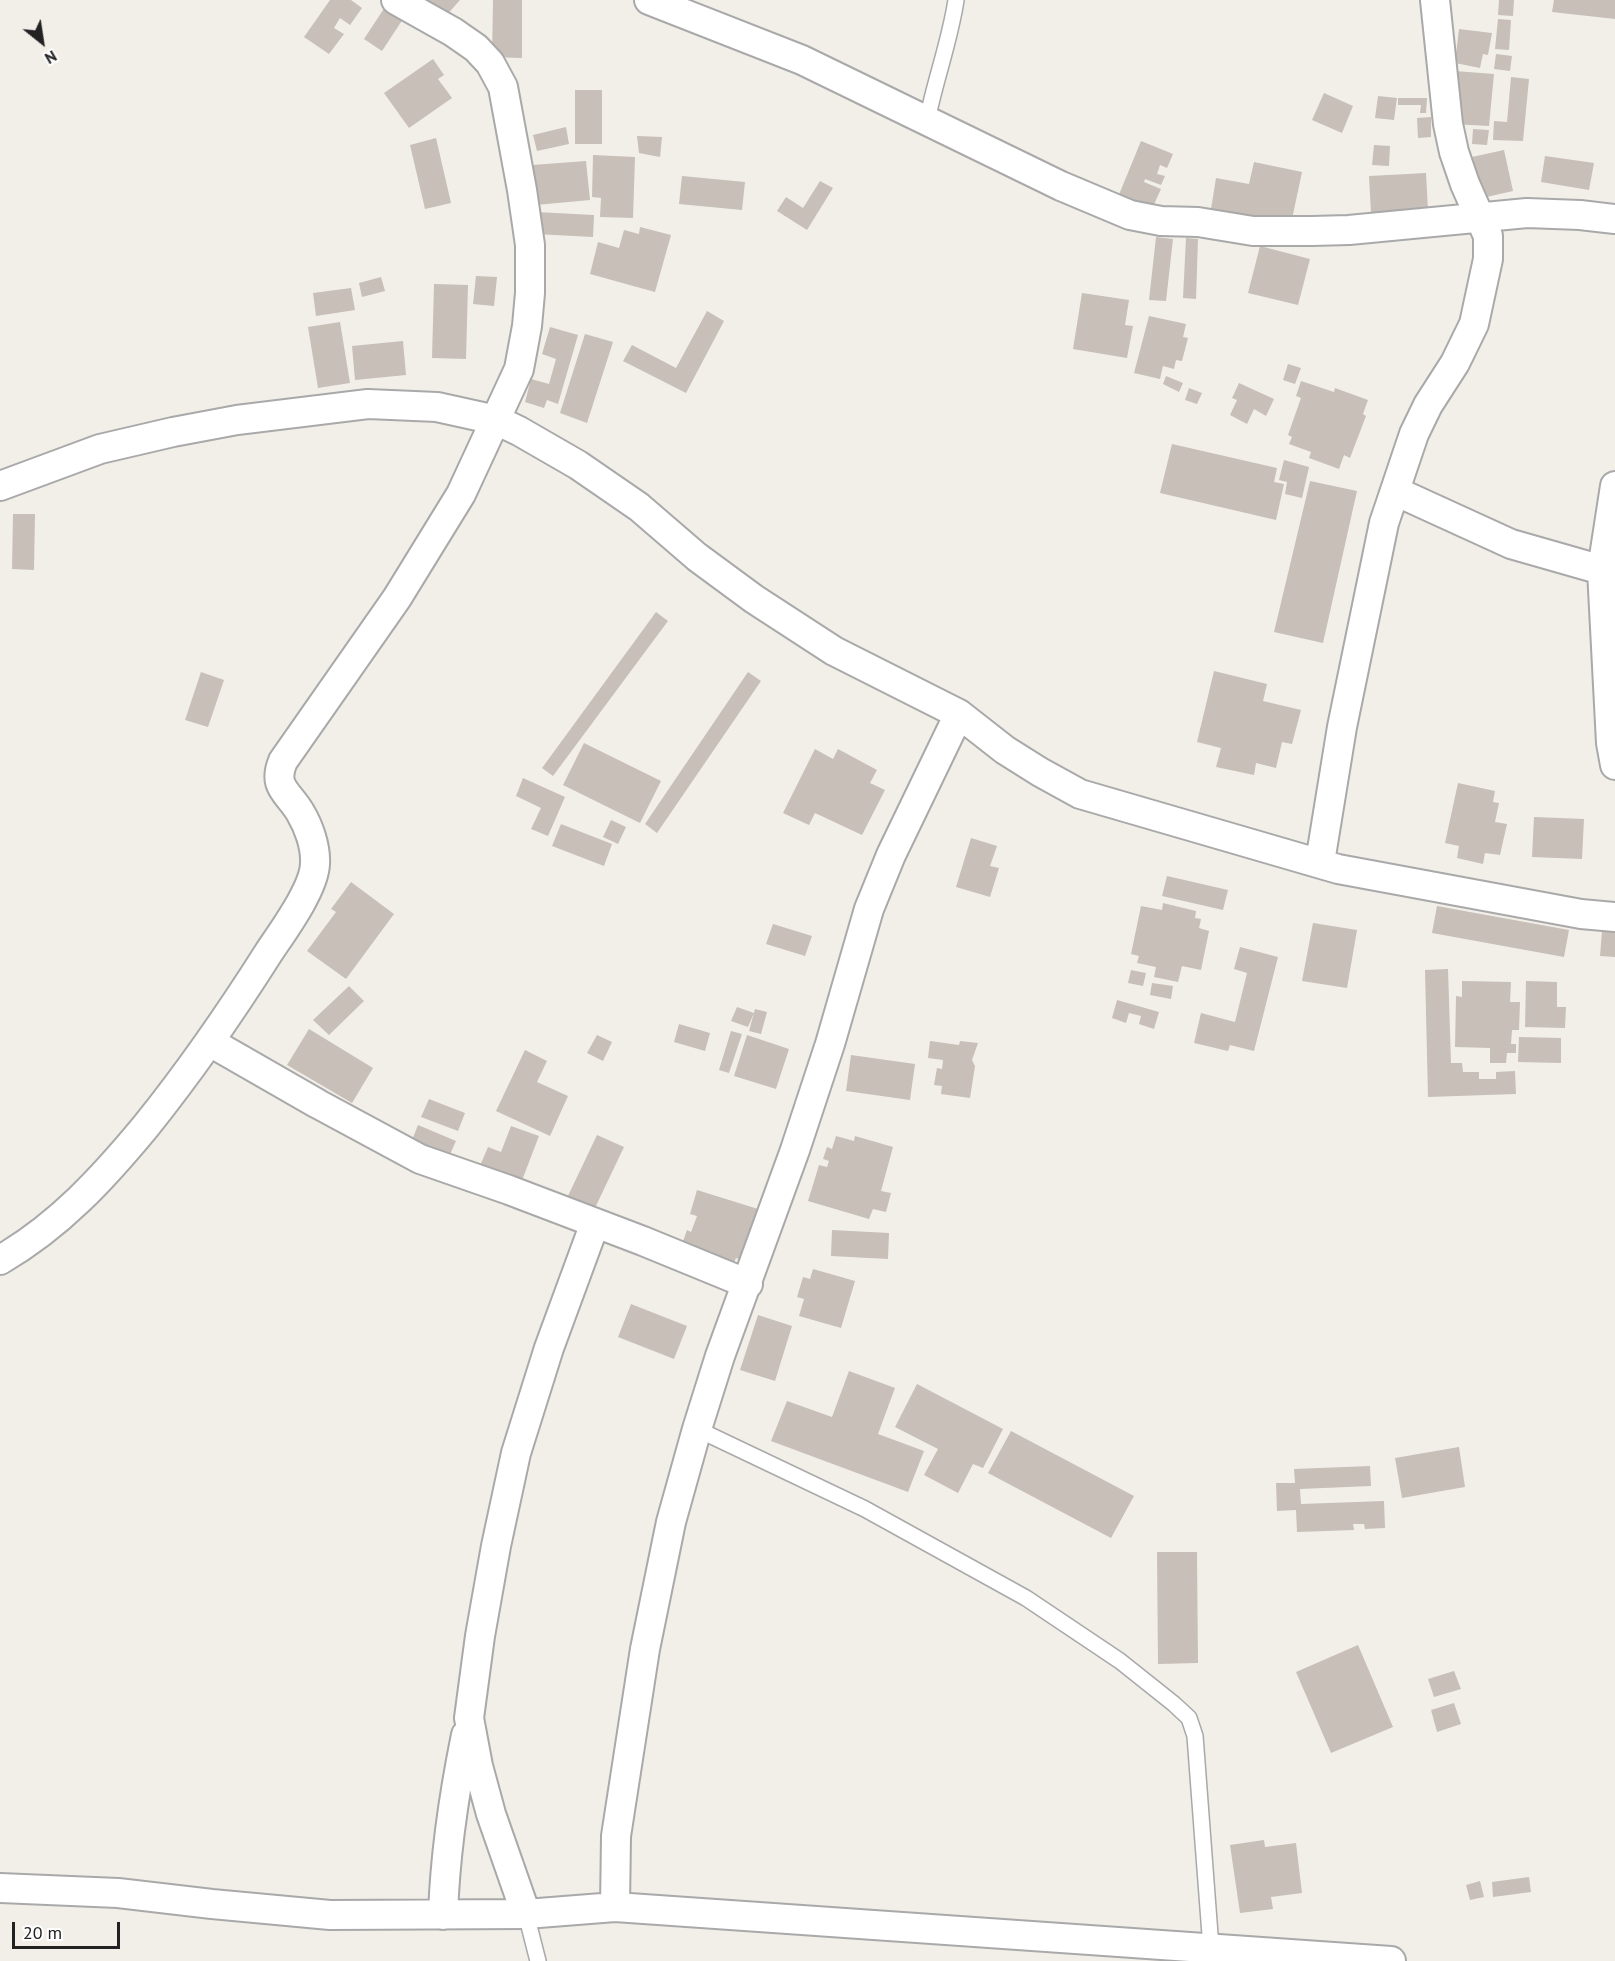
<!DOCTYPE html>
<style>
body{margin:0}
#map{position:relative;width:1615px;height:1961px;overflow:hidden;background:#f2efe9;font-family:"PT Sans",sans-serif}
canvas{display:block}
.north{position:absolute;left:12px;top:12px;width:60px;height:60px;-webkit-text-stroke:4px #fff;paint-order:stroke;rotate:150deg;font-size:16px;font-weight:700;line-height:24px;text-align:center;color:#222}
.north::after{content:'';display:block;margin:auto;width:21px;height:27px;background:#222;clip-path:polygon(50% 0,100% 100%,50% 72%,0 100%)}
.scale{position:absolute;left:12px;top:1922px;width:108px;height:27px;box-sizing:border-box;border:3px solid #222;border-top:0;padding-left:8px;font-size:18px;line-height:21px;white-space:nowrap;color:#222;-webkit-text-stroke:4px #fff;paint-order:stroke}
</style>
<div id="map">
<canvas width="1615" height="1961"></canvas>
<div class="north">N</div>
<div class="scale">20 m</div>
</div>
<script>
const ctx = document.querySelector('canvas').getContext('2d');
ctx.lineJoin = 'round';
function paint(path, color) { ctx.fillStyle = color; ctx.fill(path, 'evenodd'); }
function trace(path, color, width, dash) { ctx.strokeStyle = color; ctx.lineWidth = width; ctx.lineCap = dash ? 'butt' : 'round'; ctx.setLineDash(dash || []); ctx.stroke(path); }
const building = new Path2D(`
 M330 0H351L362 8 350 25 340 18 334 28 344 34 329 54 304 37Z
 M414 0H460L446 16Z
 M493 0H522V58L492 57Z
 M1499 0H1514L1513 16 1498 15Z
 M1554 0H1615V19L1552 12Z
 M385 7 403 19 382 51 364 39Z
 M1498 19 1511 20 1509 50 1495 49Z
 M1459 29 1492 33 1488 55 1483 54 1480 68 1455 63Z
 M1496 54 1512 56 1510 71 1494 69Z
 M433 59 444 75 438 79 452 98 409 128 384 93Z
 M1455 71 1494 74 1489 126 1452 124Z
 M1511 77 1529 79 1523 141 1493 140 1494 121 1507 122Z
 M575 90H602V144H575Z
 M1324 93 1353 106 1342 133 1312 120Z
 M1378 96 1397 98 1394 120 1375 118Z
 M1398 98H1427L1426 113H1420L1421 105H1398Z
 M1431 117V137L1418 138 1417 118Z
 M566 127 569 144 537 151 533 135Z
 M1473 129 1489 130 1487 145 1472 144Z
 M637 136 662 137 660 157 639 153Z
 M436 138 451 203 425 209 410 145Z
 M1141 141 1173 154 1167 168 1160 165 1157 174 1165 176 1161 185 1145 179 1144 182 1161 189 1151 211 1118 197Z
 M1374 145 1390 146 1389 166 1372 165Z
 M1504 150 1513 191 1482 198 1472 157Z
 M593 155 635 157 633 218 600 217 601 198 592 197Z
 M1545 156 1594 163 1589 190 1541 182Z
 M586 161 590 200 536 205 532 165Z
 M1254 162 1302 172 1291 224 1211 209 1216 178 1249 184Z
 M1426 173 1428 210 1371 213 1369 176Z
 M682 176 745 182 742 210 679 204Z
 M820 181 833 188 807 230 777 211 786 197 803 208Z
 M536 212 594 215 593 237 535 234Z
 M640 227 671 235 655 292 590 274 598 242 619 248 624 230 639 234Z
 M1156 237 1173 239 1166 301 1149 300Z
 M1186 238 1198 239 1196 299 1183 298Z
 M1260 246 1310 259 1298 305 1248 293Z
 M476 276 497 277 494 306 473 304Z
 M381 277 385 291 362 297 359 283Z
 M434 284 468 285 466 359 432 358Z
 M351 288 355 310 316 316 313 293Z
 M1082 293 1129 300 1125 325 1133 326 1127 358 1073 349Z
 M707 311 724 321 686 393 623 361 632 345 676 368Z
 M1149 316 1186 324 1183 337 1188 338 1182 361 1176 360 1174 369 1163 366 1160 379 1134 373Z
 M340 322 350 383 318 388 308 327Z
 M550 327 578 335 558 404 547 400 544 408 525 402 531 379 549 384 556 359 542 354Z
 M585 334 613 342 587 423 560 413Z
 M403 341 406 375 355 380 352 346Z
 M1288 364 1301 368 1295 384 1283 380Z
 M1166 376 1183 383 1179 392 1163 384Z
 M1301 381 1334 392 1335 388 1368 400 1363 414 1366 416 1350 458 1344 455 1339 469 1309 458 1311 452 1289 444 1292 437 1288 435 1301 398 1296 396Z
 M1239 383 1274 399 1266 416 1254 409 1247 424 1230 415 1237 400 1232 398Z
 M1189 388 1202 393 1197 404 1185 400Z
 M1172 444 1277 468 1274 482 1284 484 1276 520 1160 493Z
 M1284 460 1309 467 1302 498 1285 494 1287 482 1279 480Z
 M1310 481 1357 491 1323 643 1274 632Z
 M13 514H35L34 570 12 569Z
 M656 612 668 621 553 776 542 768Z
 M1214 671 1267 684 1263 701 1301 710 1292 744 1282 742 1276 768 1256 763 1254 775 1216 767 1221 748 1197 742Z
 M201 672 224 680 208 727 185 720Z
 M748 672 761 681 657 833 645 824Z
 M584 743 661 781 640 823 563 785Z
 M815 749 833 759 838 749 877 770 870 783 885 790 862 835 815 813 809 825 783 813Z
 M523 778 565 797 548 836 531 829 541 808 516 796Z
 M1458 783 1495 791 1493 802 1499 803 1495 822 1507 824 1500 855 1485 853 1483 864 1457 858 1459 846 1445 843Z
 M1534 817 1584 819 1582 859 1532 857Z
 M611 820 626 827 618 844 603 837Z
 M561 824 612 844 604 866 552 846Z
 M971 838 997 846 990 866 999 868 990 897 956 887Z
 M1167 876 1228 890 1223 910 1162 896Z
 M351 882 394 914 346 979 307 951 336 912 331 909Z
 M1163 903 1196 911 1195 918 1201 919 1199 928 1209 931 1201 970 1182 966 1178 982 1154 977 1156 967 1137 963 1139 956 1131 954 1141 906 1162 910Z
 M1437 906 1569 930 1564 957 1432 933Z
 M1313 923 1357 930 1347 988 1302 981Z
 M773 924 812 936 805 956 766 944Z
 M1602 931 1615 932V957L1600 956Z
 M1240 947 1278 957 1254 1051 1230 1045 1228 1051 1194 1043 1201 1013 1235 1022 1247 973 1234 969Z
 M1448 969 1451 1063H1462L1463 1072H1479V1079H1496V1072L1515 1071 1516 1094 1428 1097 1425 970Z
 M1131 970 1146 973 1143 986 1128 983Z
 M1462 981 1511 982 1510 1002H1520L1519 1030H1512L1511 1044H1516V1053H1507L1506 1063H1490V1048L1455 1047 1456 996 1462 997Z
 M1526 981 1557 982V1007H1566L1565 1028 1525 1027Z
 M1152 983 1173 986 1171 999 1150 995Z
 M349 986 364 1001 329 1035 313 1020Z
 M1117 1000 1159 1012 1154 1029 1139 1024 1141 1016 1129 1013 1126 1023 1112 1018Z
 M737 1007 754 1013 748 1027 731 1021Z
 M755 1009 767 1012 761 1034 749 1031Z
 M679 1024 710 1033 705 1051 674 1042Z
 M309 1029 373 1068 352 1103 287 1065Z
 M731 1031 742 1034 729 1073 719 1070Z
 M597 1035 612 1042 603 1061 587 1053Z
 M747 1035 789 1049 776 1089 734 1076Z
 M1519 1037 1561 1038V1063L1518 1062Z
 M930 1041 959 1045 960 1041 978 1043 972 1060 975 1066 970 1098 941 1094 942 1086 934 1085 937 1068 942 1069 943 1060 928 1058Z
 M525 1050 547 1061 537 1082 568 1096 550 1136 496 1111Z
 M851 1055 915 1064 910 1100 846 1091Z
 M429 1099 465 1113 458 1131 421 1117Z
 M418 1125 456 1141 447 1161 410 1145Z
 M511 1126 539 1136 521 1183 479 1168 488 1147 501 1152Z
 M597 1135 624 1147 594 1210 567 1198Z
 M836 1136 854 1141 855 1136 893 1147 881 1191 891 1193 886 1212 873 1209 869 1219 808 1201 819 1165 827 1167 829 1161 823 1159 827 1147 832 1149Z
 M697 1190 758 1209 750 1232 756 1234 747 1262 736 1258 731 1270 679 1253 687 1230 691 1232 697 1216 690 1214Z
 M832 1230 889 1233 888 1259 831 1256Z
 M813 1269 855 1281 841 1328 799 1316 804 1299 797 1297 803 1277 810 1279Z
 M631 1304 687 1326 674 1359 618 1337Z
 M758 1315 792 1326 775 1381 740 1370Z
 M849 1371 895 1388 878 1434 924 1451 908 1492 771 1441 787 1401 832 1417Z
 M917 1384 1003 1429 983 1468 973 1464 958 1493 924 1475 938 1449 895 1427Z
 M1011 1431 1134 1496 1111 1538 988 1473Z
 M1459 1447 1465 1487 1402 1498 1395 1458Z
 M1370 1466 1371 1486 1300 1489 1301 1504 1384 1501 1385 1528 1365 1529 1364 1524H1353L1354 1530 1297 1532 1296 1510 1277 1511 1276 1483H1295L1294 1469Z
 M1157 1552H1197L1198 1663 1158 1664Z
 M1358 1645 1393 1727 1331 1753 1296 1672Z
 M1454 1671 1461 1689 1434 1697 1428 1679Z
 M1454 1703 1461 1724 1437 1732 1431 1710Z
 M1264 1840 1265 1847 1296 1843 1302 1893 1271 1897 1273 1909 1240 1913 1230 1845Z
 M1529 1877 1531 1892 1493 1897 1492 1882Z
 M1480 1881 1484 1897 1470 1900 1466 1885Z`);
const service = new Path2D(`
 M927 121C935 80 950 41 956 0
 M697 1429 865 1509 1026 1598 1120 1661 1174 1704 1189 1718 1195 1736 1211 1948
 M526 1914 538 1961`);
const minor = new Path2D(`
 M649 0 802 60 1061 186 1130 215 1161 221 1198 222 1253 231H1312L1349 230 1527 213 1580 215 1615 219
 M0 486 100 449 173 432 237 420 368 404 437 407 496 420 519 431 578 465 639 507 697 557 754 599 834 651 959 714 1005 750 1040 772 1080 794 1338 869 1581 914 1615 917
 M1615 486 1602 570 1611 743 1615 765
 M1395 491 1511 544 1602 570
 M1320 862 1342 727 1384 523 1414 434 1428 405 1455 363 1474 324 1488 259V236L1465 184 1454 152 1448 124 1435 0
 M210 1042 318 1104 420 1159 509 1190 643 1241 748 1284
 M0 1260C59 1226 103 1178 146 1126 191 1070 231 1012 269 952 283 931 314 889 315 864 316 847 309 827 300 812 288 792 272 787 283 761L397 598 461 494 519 369 527 326 530 293V245L522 190 503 87 490 63 476 48 453 32 396 0
 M0 1888 118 1893 212 1904 330 1915 526 1914 615 1907 1391 1961
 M615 1907 616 1836 645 1649 671 1522 697 1429 720 1356 795 1150 830 1044 869 909 891 855 959 714
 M526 1914 491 1814 478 1766 469 1718 480 1636 496 1546 516 1453 549 1348 595 1223
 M443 1915C445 1854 454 1794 466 1735`);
paint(building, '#c7bfb8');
trace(service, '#a9a9a9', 18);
trace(minor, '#a9a9a9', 32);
trace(service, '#fff', 15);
trace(minor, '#fff', 28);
</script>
